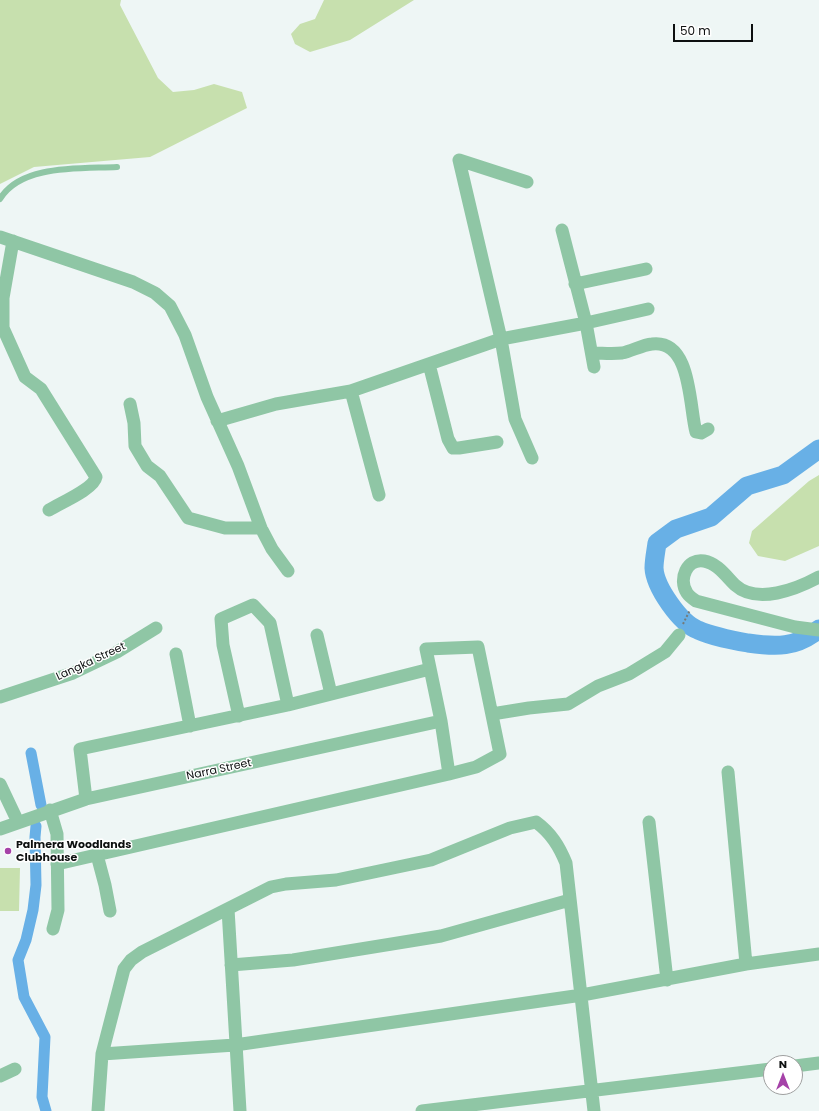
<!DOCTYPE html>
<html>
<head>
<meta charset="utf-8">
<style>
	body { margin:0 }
	#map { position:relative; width:819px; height:1111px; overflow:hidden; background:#eef6f5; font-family:Poppins,sans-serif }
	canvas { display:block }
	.north { position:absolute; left:763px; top:1055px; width:40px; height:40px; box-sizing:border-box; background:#fff; border:1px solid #9e9f9f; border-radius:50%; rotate:0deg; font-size:11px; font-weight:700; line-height:16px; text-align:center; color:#0d1010 }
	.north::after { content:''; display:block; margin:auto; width:14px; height:18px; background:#a542a8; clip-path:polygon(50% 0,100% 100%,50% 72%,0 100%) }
	.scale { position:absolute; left:673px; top:24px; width:80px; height:18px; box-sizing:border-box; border:2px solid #0d1010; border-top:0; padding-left:5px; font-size:12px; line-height:14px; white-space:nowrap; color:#0d1010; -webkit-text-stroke:3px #fff; paint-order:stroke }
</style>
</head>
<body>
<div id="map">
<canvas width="819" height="1111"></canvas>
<div class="north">N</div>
<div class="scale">50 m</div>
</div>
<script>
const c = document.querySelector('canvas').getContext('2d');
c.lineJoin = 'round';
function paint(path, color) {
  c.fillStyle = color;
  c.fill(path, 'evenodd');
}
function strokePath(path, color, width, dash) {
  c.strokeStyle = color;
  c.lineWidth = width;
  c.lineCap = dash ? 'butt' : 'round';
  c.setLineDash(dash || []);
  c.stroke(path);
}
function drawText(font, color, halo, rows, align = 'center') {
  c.font = font + ' Poppins,sans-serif';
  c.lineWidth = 3;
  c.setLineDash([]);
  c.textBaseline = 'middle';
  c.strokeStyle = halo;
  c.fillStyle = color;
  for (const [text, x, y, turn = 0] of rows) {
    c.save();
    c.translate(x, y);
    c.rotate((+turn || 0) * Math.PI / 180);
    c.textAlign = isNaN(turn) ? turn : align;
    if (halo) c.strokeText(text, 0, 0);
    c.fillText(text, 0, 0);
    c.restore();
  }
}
paint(new Path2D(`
	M0,0H121L120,5L158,78L173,92L194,90L214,84L242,92L247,108L150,157L34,167L0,184Z
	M324,0H414L350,40L310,52L295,44L291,34L300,24L315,19Z
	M819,475V546L785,561L758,556L749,543L752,531L809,481Z
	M0,868H20L19,911H0Z`), '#c7e0ae');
strokePath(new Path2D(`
	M31,753L41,805
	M36,826L35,837L36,885L33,910L26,940L18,960L24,997L45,1037L42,1097L46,1111`), '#68b0e6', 11);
strokePath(new Path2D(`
	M819,449L783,475L747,486L711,517L676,529L657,543C656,551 654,560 654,568C655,587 680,623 698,630C714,637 731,640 748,643C776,647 796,648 819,629`), '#68b0e6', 19);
strokePath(new Path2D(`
	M683,624L690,610`), '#747a79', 2, [2, 2]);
strokePath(new Path2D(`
	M0,199C21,164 81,169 117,167`), '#8fc6a5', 6);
strokePath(new Path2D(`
	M527,182L459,160L501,339L515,419L532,458
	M0,237L133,282L155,293L170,306L185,335L207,397L238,466L261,528L272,549L288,571
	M13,241L3,298V328L25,377L41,389L96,477C94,489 60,503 49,510
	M575,284L646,269
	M592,353C602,353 612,354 622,353C632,351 642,345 652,344C692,339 689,407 696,432L701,433L708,429
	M429,364L448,439L453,448H459L497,442
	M594,367L586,323L648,309
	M351,391L379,495
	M130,404L134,423L135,446L147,466L160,476L188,518L225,528H261
	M217,421L276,404L351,391L501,339L586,323L562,230
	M819,577C797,589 757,605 735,585C726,576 717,563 704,561C687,558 678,579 687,593C689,596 693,599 696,601L795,627L819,630
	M317,635L331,694
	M176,654L190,726
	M0,697L73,673L117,652L156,628
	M492,714L529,708L568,704L598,686L629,674L665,652L679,635
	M239,716L223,645L221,619L253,605L270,623L288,705
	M728,772L746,964
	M0,784L18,822
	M86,799L80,749L288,705L430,669
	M50,810L57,834L58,910L53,929
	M649,822L667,980
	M0,829L86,799L441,721
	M97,855L105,885L110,911
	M57,864L449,774L476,767L500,754L478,647L426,649L441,721L449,774
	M228,909L240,1111
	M231,965L293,960L441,936L570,900
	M102,1054L235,1045L582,995L746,964L819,954
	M795,1066L819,1063
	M0,1076L15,1069
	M98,1111L102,1054L124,969L131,960L142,952L271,887L286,884L336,880L431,860L510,828L536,822C551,833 559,846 566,863L594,1111
	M422,1111L771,1069`), '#8fc6a5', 13);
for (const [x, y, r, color] of [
	[8,851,4,"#a542a8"]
]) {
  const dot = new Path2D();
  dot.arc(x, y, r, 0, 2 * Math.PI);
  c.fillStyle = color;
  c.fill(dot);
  strokePath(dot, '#fff', 1.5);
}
drawText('11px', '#0d1010', '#fff', [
	["Langka Street",91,662,-25],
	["Narra Street",219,770,-12]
]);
drawText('bold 11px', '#0d1010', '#fff', [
	["Palmera Woodlands",16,845],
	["Clubhouse",16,858]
], 'left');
</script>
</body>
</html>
